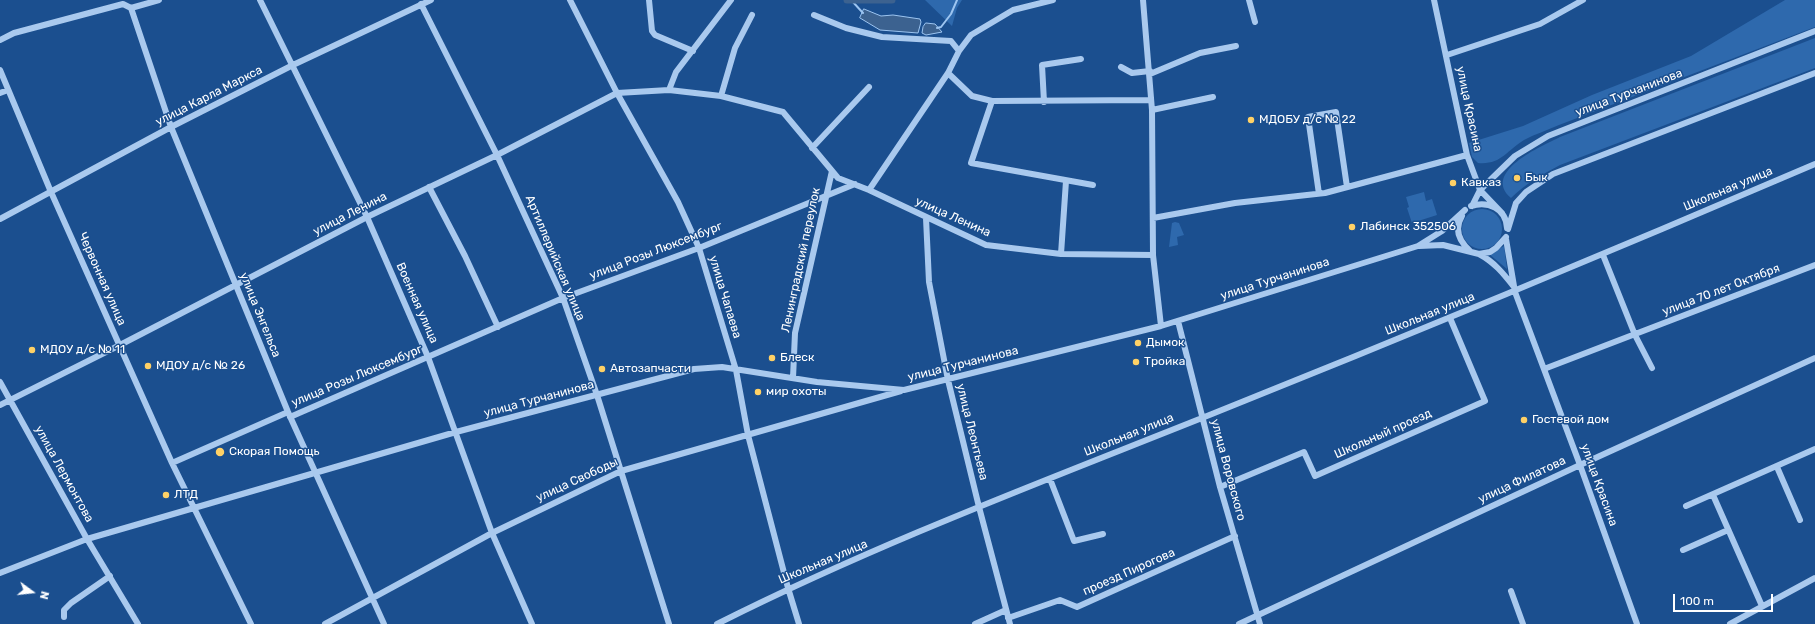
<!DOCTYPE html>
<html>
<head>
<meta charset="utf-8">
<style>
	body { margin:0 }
	#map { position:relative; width:1815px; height:624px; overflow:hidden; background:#1b4f8f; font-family:Rubik,sans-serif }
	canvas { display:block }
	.north { position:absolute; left:12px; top:572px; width:40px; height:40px; -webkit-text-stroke:3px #1b4f8f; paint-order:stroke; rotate:105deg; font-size:11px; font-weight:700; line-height:16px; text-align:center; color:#fff }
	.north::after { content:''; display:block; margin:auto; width:14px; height:18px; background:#fff; clip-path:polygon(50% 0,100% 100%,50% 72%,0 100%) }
	.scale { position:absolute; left:1673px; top:594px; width:100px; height:18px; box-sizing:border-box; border:2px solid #fff; border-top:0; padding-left:5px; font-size:12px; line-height:14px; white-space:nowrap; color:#fff; -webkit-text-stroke:3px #1b4f8f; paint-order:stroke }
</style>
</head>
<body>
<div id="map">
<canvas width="1815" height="624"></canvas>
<div class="north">N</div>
<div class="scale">100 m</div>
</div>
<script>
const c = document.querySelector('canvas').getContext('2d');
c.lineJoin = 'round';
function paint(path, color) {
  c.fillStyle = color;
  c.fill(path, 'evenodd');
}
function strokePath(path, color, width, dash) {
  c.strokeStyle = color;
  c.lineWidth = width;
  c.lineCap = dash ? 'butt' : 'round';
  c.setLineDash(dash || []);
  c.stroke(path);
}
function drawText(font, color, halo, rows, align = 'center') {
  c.font = font + ' Rubik,sans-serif';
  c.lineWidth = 3;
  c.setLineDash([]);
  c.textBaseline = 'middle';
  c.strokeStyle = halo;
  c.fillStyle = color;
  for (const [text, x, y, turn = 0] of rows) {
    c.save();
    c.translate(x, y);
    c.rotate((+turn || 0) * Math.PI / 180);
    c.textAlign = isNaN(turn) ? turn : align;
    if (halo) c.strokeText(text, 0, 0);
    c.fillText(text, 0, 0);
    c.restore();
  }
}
paint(new Path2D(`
	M925,0H962L957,8L952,26Z
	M1785,0H1815V27L1559,125C1548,130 1535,134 1524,140C1506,151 1501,165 1478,163L1472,157L1469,143L1523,126L1592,95L1691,56Z
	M1815,38V68L1560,165C1543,174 1525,184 1511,198C1481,172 1542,146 1560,137Z
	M1424,192L1426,201L1432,199L1437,215L1412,223L1407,208L1409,207L1406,197Z
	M1462 229a20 20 0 1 1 40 0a20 20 0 1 1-40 0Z
	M1175,222L1179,223L1184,235L1177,237L1178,245L1169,247L1172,223Z
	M1504,246L1507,269L1489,254Z`), '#2e69ad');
const water = new Path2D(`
	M864,9L881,16L893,15L920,19L921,22L918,33L880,30L860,18Z
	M926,23L935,24L942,32L926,35L922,33L923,27Z`);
paint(water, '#3c6290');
strokePath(water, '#9cc4f0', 1);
strokePath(new Path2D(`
	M852,1L863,13
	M937,28L941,27L951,14L957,0`), '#9cc4f0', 2);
strokePath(new Path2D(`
	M847,0H892`), '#3c6290', 7);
strokePath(new Path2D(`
	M260,0L367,217L428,357L492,533L532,624
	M570,0L617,93L678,202L699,248L736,370L748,435L788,588L799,624
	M649,0L652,31L655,35L693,51
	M1143,0L1152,110L1153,255L1161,326
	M1249,0L1255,22
	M1434,0L1467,155L1480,190L1502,213
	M421,4L497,155L563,298L597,395L669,624
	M131,8L171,127L288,412L384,624
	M814,15L846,28L882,37L951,41L959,51L971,35L1013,10L1053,0
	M0,40L14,33L123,4L131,8L159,0
	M1447,55L1540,24L1583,0
	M1121,67L1132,73L1150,71
	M0,70L51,192L172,463L251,624
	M948,73L972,96L992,101L1151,100
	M1150,74L1200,53L1236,46
	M669,90L676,72L731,0
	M0,93L8,90
	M721,96L735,48L752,15
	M992,101L971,163L1093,185
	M1044,102L1042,65L1081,59
	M1152,110L1213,97
	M812,148L869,87
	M429,187L465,256L498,327
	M869,190L948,73L959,51
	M1319,194L1308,117L1336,112L1347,187
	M1471,206C1488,201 1506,208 1507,228
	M1472,206L1480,190L1515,156L1548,136L1815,31
	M1462,216C1454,229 1459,241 1470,251
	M926,218L929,282L948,380L979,507L1010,624
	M1153,218L1235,203L1325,193L1467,155
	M0,219L171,127L293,65L431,0
	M1508,229L1516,203L1526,192L1553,174L1815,73
	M1506,239L1515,292L1580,465L1637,624
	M1419,246L1443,245L1479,254L1490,252L1496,248L1506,237
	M1061,254L1066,181
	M1479,254C1494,262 1503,273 1514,287
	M1603,255L1635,335L1652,368
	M1178,321L1220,487L1260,624
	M1544,369L1815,265
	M793,378L795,333L832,171
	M0,382L87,539L138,624
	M0,405L120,345L367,217L497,155L617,93L669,90L721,96L783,112L838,178L869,190L986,245L1061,254L1153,255
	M290,417L563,298L699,248L855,184
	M172,463L288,412
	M1777,467L1800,520
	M1050,479L1074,541L1103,534
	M1220,487L1304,452L1315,476L1485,401L1450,318
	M1713,495L1762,606
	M1686,506L1815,449
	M1683,550L1728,530
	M0,573L87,539L456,432L694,369L722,367L817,382L904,390L1161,326L1418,246L1442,231L1465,210
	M1511,591L1523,624
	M64,617V610L71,603L110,576
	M1008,618L1060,600L1077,607L1235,536
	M325,624L492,533L621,471L901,391
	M717,624C874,545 1039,483 1202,418C1407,336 1612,251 1815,164
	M975,624L1006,610
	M1239,624L1580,465L1815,358
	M1730,624L1815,578`), '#a9c9ee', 6);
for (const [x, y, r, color] of [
	[1251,120,4,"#ffd166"],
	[1517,178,4,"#ffd166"],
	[1453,183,4,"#ffd166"],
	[1352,227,4,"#ffd166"],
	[1138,343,4,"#ffd166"],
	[32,350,4,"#ffd166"],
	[772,358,4,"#ffd166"],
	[1136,362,4,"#ffd166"],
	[148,366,4,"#ffd166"],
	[602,369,4,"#ffd166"],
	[758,392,4,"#ffd166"],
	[1524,420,4,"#ffd166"],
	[220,452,5,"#ffd166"],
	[166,495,4,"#ffd166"]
]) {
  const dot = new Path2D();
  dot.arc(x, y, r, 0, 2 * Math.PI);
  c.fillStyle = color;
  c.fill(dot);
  strokePath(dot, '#1b4f8f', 1.5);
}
drawText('12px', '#fff', '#1b4f8f', [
	["улица Турчанинова",1629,93,-21],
	["улица Карла Маркса",209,96,-27],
	["улица Красина",1469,109,78],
	["Школьная улица",1728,189,-23],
	["улица Ленина",350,214,-27],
	["улица Ленина",953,217,24],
	["улица Розы Люксембург",656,251,-21],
	["Артиллерийская улица",555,258,67],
	["Ленинградский переулок",801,260,-78],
	["Червонная улица",102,279,66],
	["улица Турчанинова",1275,279,-18],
	["улица 70 лет Октября",1721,290,-21],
	["улица Чапаева",725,297,73],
	["Военная улица",417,303,66],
	["Школьная улица",1430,314,-22],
	["улица Энгельса",260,315,68],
	["улица Турчанинова",963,364,-14],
	["улица Розы Люксембург",357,376,-23],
	["улица Турчанинова",539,399,-15],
	["улица Леонтьева",972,432,76],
	["Школьный проезд",1383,434,-24],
	["Школьная улица",1129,435,-22],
	["улица Воровского",1228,470,75],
	["улица Лермонтова",64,474,61],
	["улица Свободы",577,480,-25],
	["улица Филатова",1522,480,-25],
	["улица Красина",1599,485,70],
	["Школьная улица",823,562,-23],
	["проезд Пирогова",1129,572,-24]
]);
drawText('12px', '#fff', '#1b4f8f', [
	["МДОБУ д/с № 22",1259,120],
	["Бык",1525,178],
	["Кавказ",1461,183],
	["Лабинск 352506",1360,227],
	["Дымок",1146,343],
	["МДОУ д/с № 11",40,350],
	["Блеск",780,358],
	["Тройка",1144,362],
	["МДОУ д/с № 26",156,366],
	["Автозапчасти",610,369],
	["мир охоты",766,392],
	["Гостевой дом",1532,420],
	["Скорая Помощь",229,452],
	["ЛТД",174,495]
], 'left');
</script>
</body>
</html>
